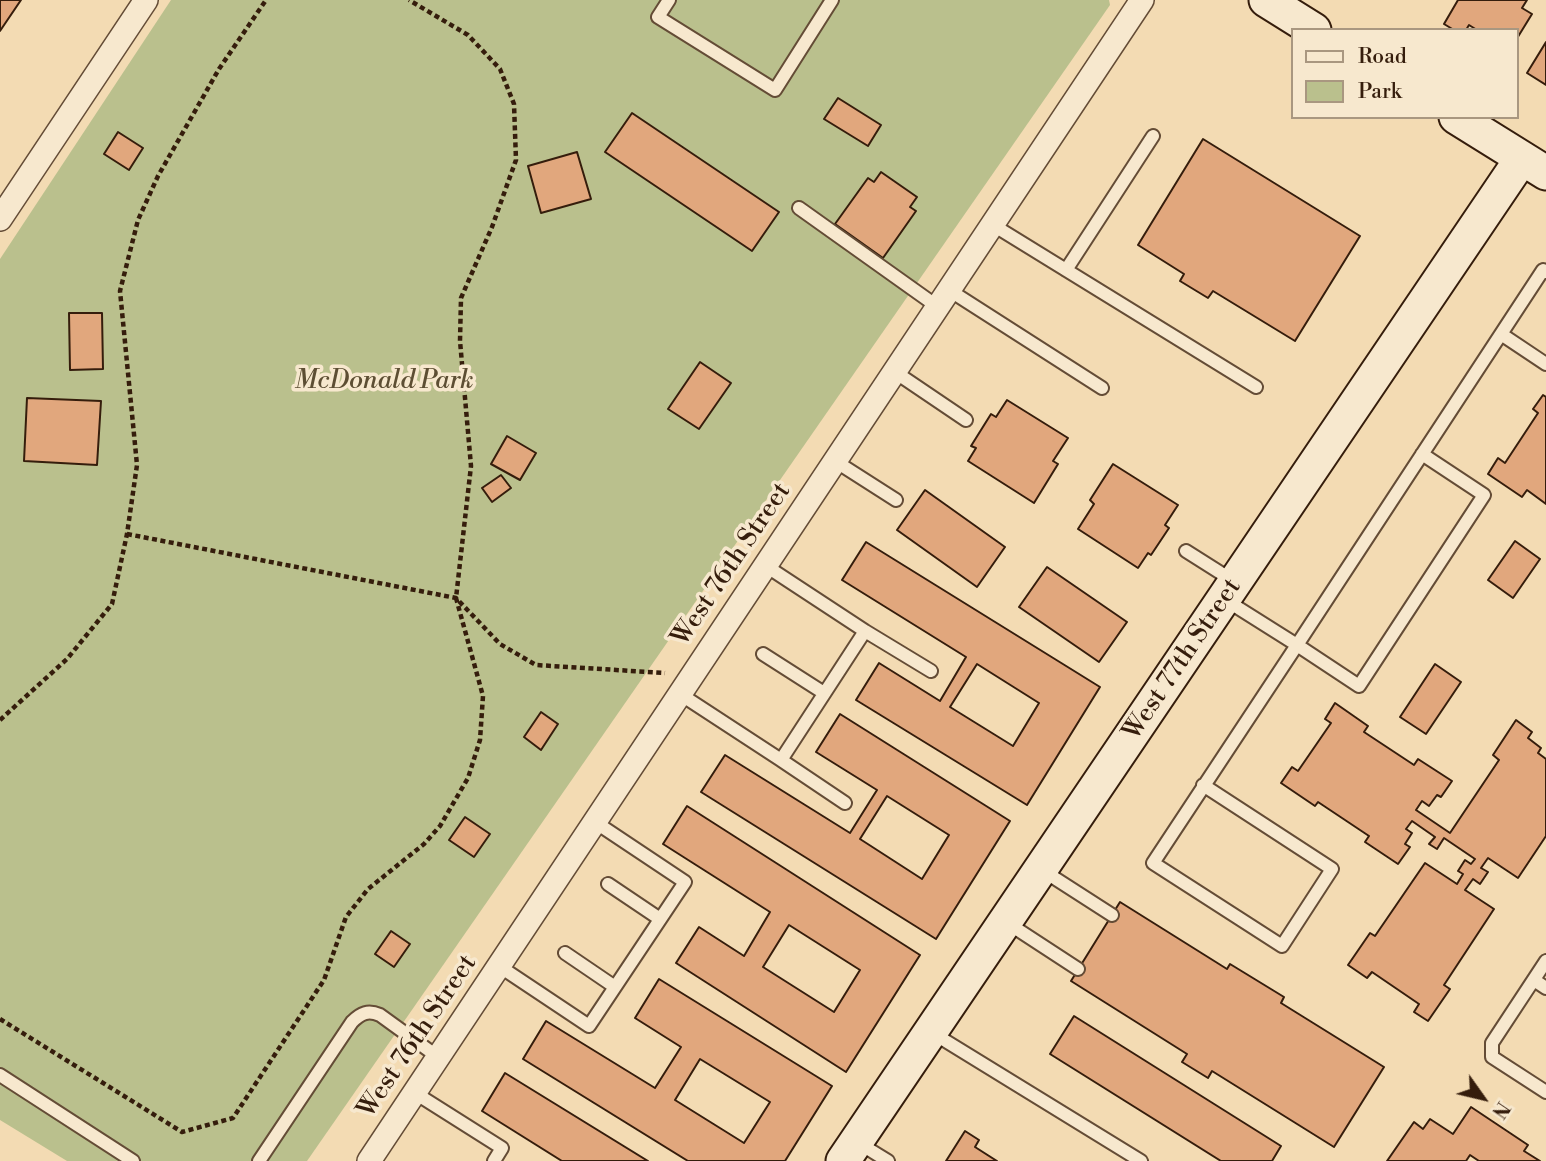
<!DOCTYPE html>
<html>
<head>
<meta charset="utf-8">
<style>
	body { margin:0 }
	#map { position:relative; width:1546px; height:1161px; overflow:hidden; background:#f3dbb3; font-family:"Libre Bodoni",serif }
	canvas { display:block }
	.legend { position:absolute; left:1291px; top:28px; width:228px; height:91px; box-sizing:border-box; background:#f7e8ce; border:2px solid #a99780; margin:0; padding:9px 12px; list-style:none; font-size:21px; color:#351d0c }
	.legend li { display:flex; align-items:center; gap:14px; height:35px }
	.legend b { width:35px; border:2px solid #a99780 }
	.north { position:absolute; left:1448px; top:1063px; width:70px; height:70px; -webkit-text-stroke:5px #f7e8ce; paint-order:stroke; rotate:124deg; font-size:19px; font-weight:700; line-height:28px; text-align:center; color:#351d0c }
	.north::after { content:''; display:block; margin:auto; width:24px; height:32px; background:#351d0c; clip-path:polygon(50% 0,100% 100%,50% 72%,0 100%) }
</style>
</head>
<body>
<div id="map">
<canvas width="1546" height="1161"></canvas>
<ul class="legend">
<li><b style="height:9px;background:#f7e8ce"></b>Road</li>
<li><b style="height:19px;background:#bac08d"></b>Park</li>
</ul>
<div class="north">N</div>
</div>
<script>
const c = document.querySelector('canvas').getContext('2d');
c.lineJoin = 'round';
function paint(path, color) {
  c.fillStyle = color;
  c.fill(path, 'evenodd');
}
function strokePath(path, color, width, dash) {
  c.strokeStyle = color;
  c.lineWidth = width;
  c.lineCap = dash ? 'butt' : 'round';
  c.setLineDash(dash || []);
  c.stroke(path);
}
function drawText(font, color, halo, rows, align = 'center') {
  c.font = font + ' "Libre Bodoni",serif';
  c.lineWidth = 7;
  c.setLineDash([]);
  c.textBaseline = 'middle';
  c.strokeStyle = halo;
  c.fillStyle = color;
  for (const [text, x, y, turn = 0] of rows) {
    c.save();
    c.translate(x, y);
    c.rotate((+turn || 0) * Math.PI / 180);
    c.textAlign = isNaN(turn) ? turn : align;
    if (halo) c.strokeText(text, 0, 0);
    c.fillText(text, 0, 0);
    c.restore();
  }
}
paint(new Path2D(`
	M171,0H1109L1110,5L307,1161H67L0,1120V259Z`), '#bac08d');
const building = new Path2D(`
	M0,0H21L0,31Z
	M1458,0H1527L1522,8L1532,14L1516,40V30H1477L1469,25L1466,30H1454L1444,24Z
	M1546,42V85L1527,73Z
	M838,98L881,125L868,146L824,119Z
	M632,113L779,212L752,251L605,152Z
	M118,132L143,148L129,170L104,154Z
	M1203,139L1360,236L1295,341L1213,291L1208,298L1180,281L1184,274L1138,245Z
	M577,152L591,199L541,213L528,166Z
	M881,172L917,197L910,207L916,211L883,258L835,224L868,178L874,182Z
	M69,313H102L103,369L70,370Z
	M700,362L731,383L699,429L668,409Z
	M1543,395L1546,397V504L1527,490L1522,497L1488,474L1498,458L1505,463L1538,413L1533,409Z
	M27,398L101,401L97,465L24,461Z
	M1007,400L1068,438L1053,461L1058,464L1034,503L968,461L976,448L971,446L991,414L996,417Z
	M507,436L536,453L520,480L491,464Z
	M1113,464L1178,505L1165,525L1169,528L1151,555L1148,553L1138,568L1078,529L1094,504L1090,500Z
	M501,475L511,488L492,502L482,488Z
	M925,490L1005,547L977,587L897,530Z
	M1515,541L1540,559L1513,598L1488,580Z
	M866,542L1100,687L1027,805L856,700L879,663L940,701L966,657L842,580ZM977,664L1039,703L1013,746L950,707Z
	M1047,567L1127,622L1099,662L1019,607Z
	M1435,664L1461,682L1426,734L1400,717Z
	M1335,703L1368,726L1364,732L1414,765L1418,759L1452,781L1441,797L1437,795L1429,806L1422,801L1416,810L1450,833L1499,760L1493,755L1516,720L1532,732L1528,738L1541,748L1538,753L1546,759V836L1518,878L1488,858L1481,868L1488,872L1480,884L1473,879L1465,890L1494,909L1444,985L1450,989L1428,1021L1414,1012L1419,1004L1372,972L1367,978L1348,965L1370,933L1375,936L1425,863L1457,884L1463,874L1458,871L1465,860L1471,864L1475,859L1444,838L1437,849L1429,844L1435,837L1412,821L1406,829L1412,833L1405,844L1410,847L1398,864L1365,842L1369,836L1318,802L1315,806L1281,783L1292,767L1298,771L1331,723L1325,719Z
	M541,712L558,724L541,750L524,737Z
	M840,714L1010,821L936,939L701,792L725,755L850,833L877,790L816,752ZM887,796L949,835L922,879L860,839Z
	M687,806L920,955L846,1072L676,963L699,927L744,956L770,912L663,844ZM789,925L860,970L834,1012L763,967Z
	M465,817L490,834L474,857L449,840Z
	M1120,902L1227,969L1230,964L1284,997L1281,1003L1384,1067L1334,1147L1212,1071L1208,1078L1182,1062L1187,1054L1071,981Z
	M391,931L410,944L394,967L375,954Z
	M659,979L832,1086L785,1161H688L523,1059L546,1021L655,1088L681,1047L635,1018ZM700,1059L770,1102L744,1143L675,1100Z
	M1074,1016L1281,1146L1272,1161H1221L1050,1054Z
	M505,1073L648,1161H562L482,1111Z
	M1471,1107L1528,1145L1524,1151L1540,1161H1479L1470,1155L1466,1161H1387L1414,1122L1423,1129L1430,1119L1453,1134Z
	M965,1131L979,1140L975,1147L997,1161H946Z`);
paint(building, '#e1a77d');
strokePath(building, '#351d0c', 2);
const lane = new Path2D(`
	M669,0L658,17L775,90L832,0
	M799,208L938,307
	M993,225L1256,387
	M1066,270L1153,136
	M949,290L1102,388
	M1501,334L1546,364
	M895,372L966,420
	M1422,454L1484,495L1359,686L1297,645L1543,270L1546,272
	M835,461L896,500
	M1186,551L1235,582
	M865,631L931,671
	M763,654L824,693
	M680,694L781,760L865,631L766,566
	M781,760L845,803
	M1203,785L1332,869L1282,946L1153,863L1297,645L1224,599
	M1042,870L1112,915
	M608,884L660,919
	M1006,922L1078,969
	M565,953L615,987
	M1546,961L1492,1043V1057L1546,1092
	M499,966L589,1026L685,882L595,822
	M1534,980L1546,988
	M931,1032L1141,1161
	M0,1075L133,1161
	M415,1093L502,1148L494,1161
	M857,1142L888,1161
	M259,1161L352,1022C361,1013 368,1010 380,1015L438,1057`);
const street = new Path2D(`
	M0,219L146,0
	M369,1161L1142,0`);
const secondary = new Path2D(`
	M1266,0L1314,30
	M1456,117L1546,173
	M843,1161L1522,158`);
strokePath(lane, '#644c36', 16);
strokePath(street, '#644c36', 26);
strokePath(secondary, '#351d0c', 37);
strokePath(new Path2D(`
	M127,534L456,598L500,644L536,665L665,673
	M0,720L67,659L112,604L127,534L137,465L120,291L138,220L158,176L219,69L266,0
	M0,1019L182,1132L233,1118L324,980L346,917L368,889L424,844L440,826L468,778L480,740L483,696L456,598L471,466L460,341L461,298L492,227L516,160L514,104L500,69L468,35L409,0`), '#351d0c', 4.5, [5, 3.5]);
strokePath(lane, '#f7e8ce', 12);
strokePath(street, '#f7e8ce', 23);
strokePath(secondary, '#f7e8ce', 33);
drawText('italic 26px', '#5d4e33', '#f7e8ce', [
	["McDonald Park",384,382]
]);
drawText('26px', '#351d0c', '#f7e8ce', [
	["West 76th Street",732,565,-56],
	["West 77th Street",1183,660,-56],
	["West 76th Street",418,1037,-56]
]);
</script>
</body>
</html>
